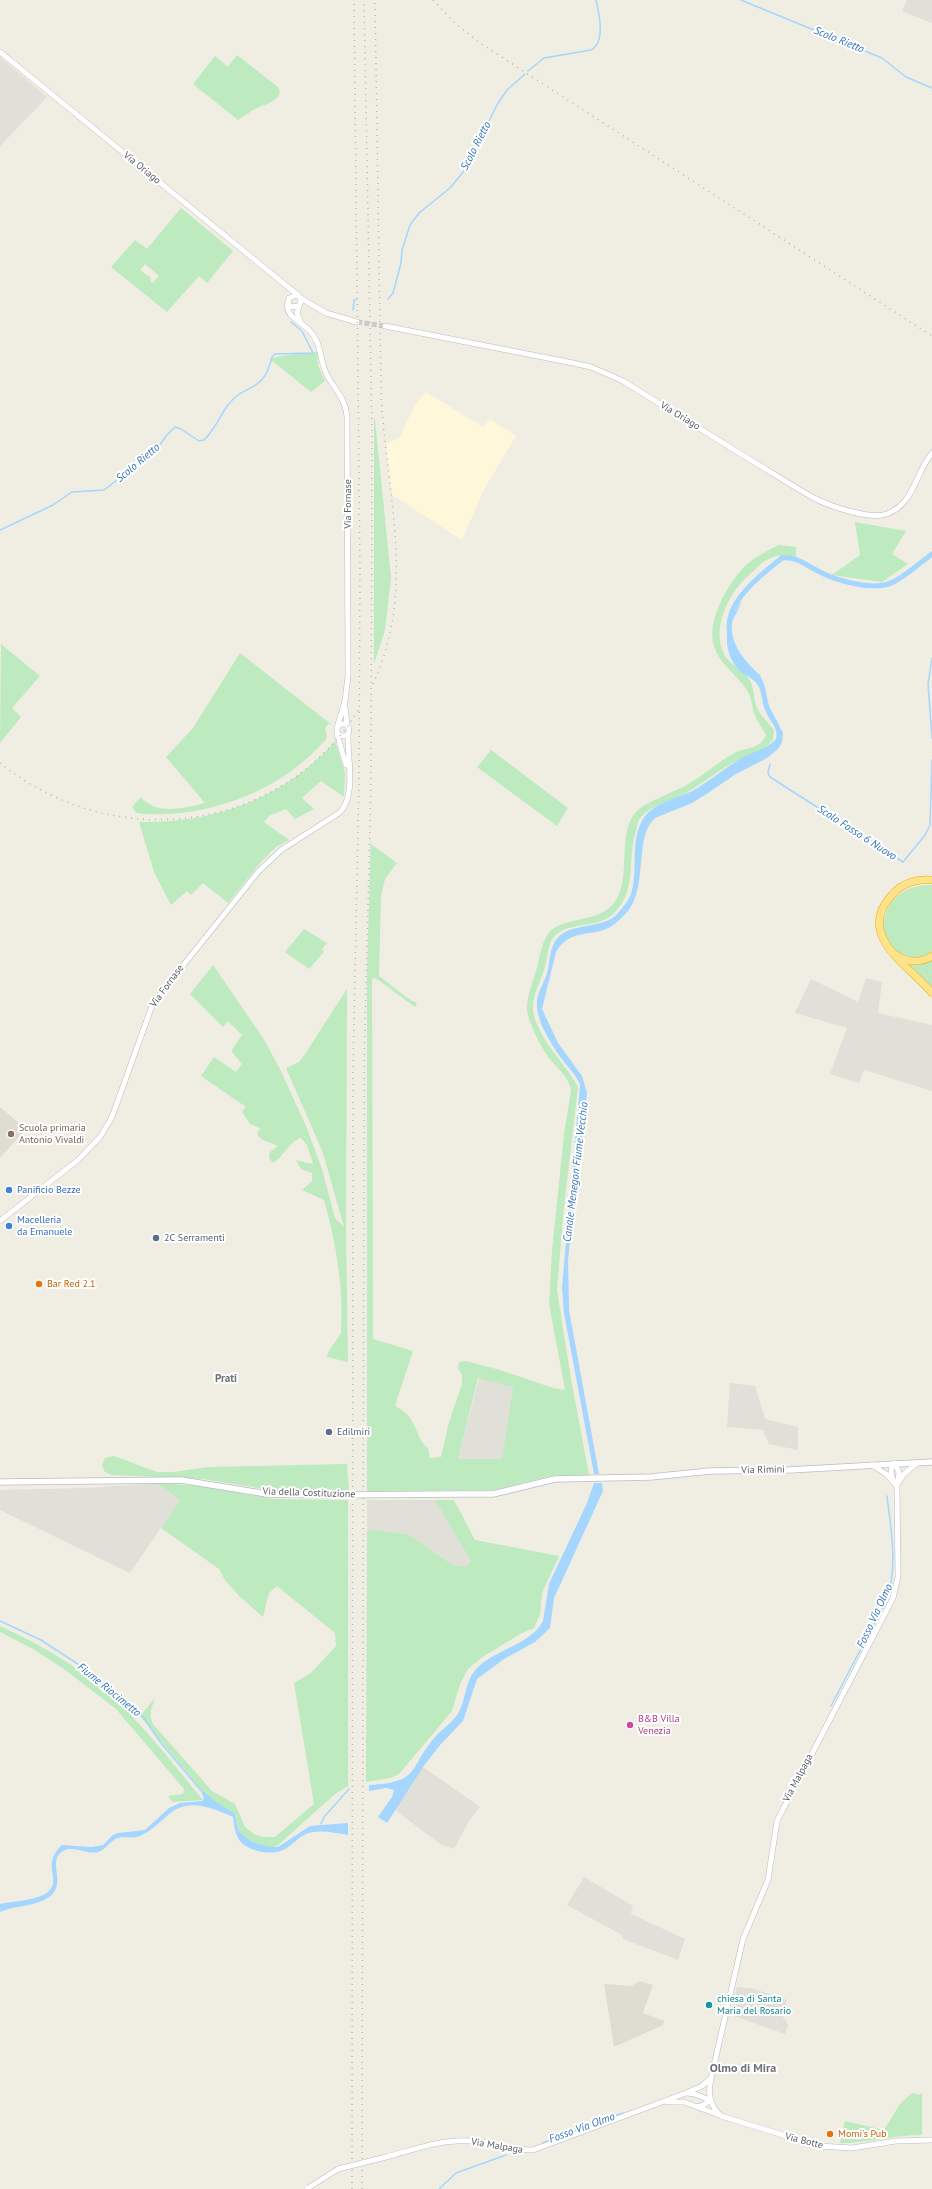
<!DOCTYPE html>
<html>
<head>
<meta charset="utf-8">
<style>
	body { margin:0 }
	canvas { display:block; background:#f0ede3 }
</style>
</head>
<body>
<canvas width="932" height="2189"></canvas>
<script>
const c = document.querySelector('canvas').getContext('2d');
c.lineJoin = 'round';
function paint(path, color) {
  c.fillStyle = color;
  c.fill(path, 'evenodd');
}
function strokePath(path, color, width, dash) {
  c.strokeStyle = color;
  c.lineWidth = width;
  c.lineCap = dash ? 'butt' : 'round';
  c.setLineDash(dash || []);
  c.stroke(path);
}
function drawText(font, color, halo, rows, align = 'center') {
  c.font = font + ' "PT Sans",sans-serif';
  c.lineWidth = 4;
  c.setLineDash([]);
  c.textBaseline = 'middle';
  c.strokeStyle = halo;
  c.fillStyle = color;
  for (const [text, x, y, turn = 0] of rows) {
    c.save();
    c.translate(x, y);
    c.rotate((+turn || 0) * Math.PI / 180);
    c.textAlign = isNaN(turn) ? turn : align;
    if (halo) c.strokeText(text, 0, 0);
    c.fillText(text, 0, 0);
    c.restore();
  }
}
paint(new Path2D(`
	M426,392L483,427L490,419L516,436L483,491L462,540L392,495L386,444L399,438L415,405Z`), '#fff7d9');
paint(new Path2D(`
	M907,0H932V23L902,11Z
	M0,57L47,97L0,146Z
	M866,978L882,982L878,1013L932,1025V1091L864,1070L859,1083L830,1074L847,1028L795,1013L811,979L858,1002Z
	M479,1378L513,1387L502,1459H458Z
	M730,1383L755,1386L765,1419L798,1427V1450L769,1444L763,1430L727,1427Z
	M157,1483L180,1500L130,1573L0,1510V1490L88,1488Z
	M367,1500H435L471,1561L466,1566H454L408,1534L371,1530L367,1532Z
	M423,1767L480,1807L469,1821L454,1849L440,1844L394,1809Z
	M584,1877L633,1906L631,1914L685,1939L678,1960L623,1939L622,1935L567,1905Z
	M737,1987L751,1988L787,2000L782,2015L788,2025L785,2034L731,2015Z`), '#e0dfd8');
paint(new Path2D(`
	M0,1107L26,1129L0,1158Z
	M639,1981L653,1985L643,2013L664,2021L663,2025L614,2047L604,1984L632,1986Z`), '#dfdcd2');
paint(new Path2D(`
	M237,55L278,87L280,92C276,103 267,103 257,108C251,111 244,116 238,120L193,84L215,56L228,67Z
	M181,208L233,251L207,283L199,276L167,312L111,267L135,240L147,249ZM145,264L159,276L152,283L150,280L151,278L140,270Z
	M317,352L318,365L325,381L311,392L270,359L281,356Z
	M374,419H375L391,578L385,630L374,664Z
	M855,522L906,531L892,554L908,564L882,582L832,575L860,555Z
	M779,545L796,547V557C772,552 766,559 749,575C729,592 711,628 724,654C729,665 743,669 749,679C755,688 753,699 757,708C761,716 769,723 774,730L773,740C760,755 743,757 727,766C711,776 697,787 681,796C668,802 647,807 639,820C637,823 637,828 636,831C627,859 637,889 616,911C601,929 576,921 558,933C547,940 549,955 545,966C542,979 532,995 533,1009C535,1036 566,1064 578,1087L563,1216L557,1290L570,1373L589,1475L550,1476L494,1490L367,1491V974L371,832V844L397,863L385,879L381,896L379,976L409,999L417,1003L415,1007L377,979L372,978L373,1339L413,1351L395,1406C419,1417 415,1440 428,1448L430,1458L441,1457L449,1422L462,1384V1375L458,1368L459,1362L466,1361L500,1370L553,1388L565,1390L549,1304L552,1251L564,1134L571,1090C569,1077 557,1068 549,1058C542,1049 527,1020 527,1009C527,995 532,984 536,971C541,955 541,932 560,925C580,917 603,920 616,900C633,874 613,822 645,805C657,798 671,793 683,787C701,778 716,763 734,753C741,749 752,749 759,744C763,741 764,739 766,735C762,727 757,721 754,713C752,706 751,696 747,690C736,674 720,665 714,646C706,621 729,581 747,564C757,556 768,550 779,545ZM478,1378L513,1387L502,1459H458Z
	M1,644L40,676L12,708L21,717L0,743Z
	M240,653L332,725L328,724L325,728L327,738C288,784 229,810 169,814C158,814 147,815 136,813L132,807L141,797C157,816 184,808 205,803L166,757L193,728Z
	M335,741L345,773L344,797L321,781L302,798L314,809L295,819L286,809L269,816L264,822L289,840L276,847L261,862L228,903L203,883L191,895L187,891L171,905L154,872L139,822C213,824 286,798 335,741Z
	M491,750L568,808L557,826L477,767Z
	M932,885V951C926,957 920,959 913,958C868,954 875,883 932,885Z
	M304,929L327,943L322,949L324,952L309,969L285,952Z
	M932,957V987L903,962Z
	M213,965L263,1038L281,1071L306,1126L322,1169L335,1218L344,1227L323,1153L286,1068L299,1062L305,1054L347,989L346,1233L348,1362L327,1357C328,1348 338,1341 341,1332C344,1288 336,1243 324,1200L302,1190L312,1181V1173L301,1169L296,1160L307,1163H313L307,1145L301,1138C288,1142 284,1157 273,1163L269,1158L270,1152L278,1146L261,1139L257,1134L260,1128L250,1124L242,1112L246,1107L201,1076L214,1057L236,1072L242,1064L232,1052L233,1048L242,1035L228,1021L223,1027L190,994Z
	M114,1456L157,1472H173L209,1467L347,1464L349,1491L270,1490L203,1479L112,1475L105,1472L102,1466L105,1458Z
	M157,1483L199,1486L274,1499L348,1500V1786L335,1794L277,1846L269,1848L242,1837L233,1813L211,1801L140,1716L155,1698C152,1707 148,1714 153,1724L212,1791L235,1804L245,1827L254,1834L263,1837H275L314,1804L294,1683L311,1673L336,1646L335,1633L277,1586L269,1593L263,1617L239,1596L225,1580L219,1569L161,1528L180,1500Z
	M435,1500H454L475,1540L559,1556L542,1593L540,1615L534,1628L520,1634L481,1658L468,1669L460,1684L452,1711L399,1774L390,1778L366,1782L367,1532L371,1530L408,1534L454,1566H466L471,1561Z
	M0,1626C43,1646 85,1670 120,1704C150,1733 176,1768 203,1800L173,1802L168,1796L183,1794L184,1789L116,1709L64,1669L33,1649L0,1632Z
	M922,2092V2135C894,2135 868,2143 840,2143L845,2121L884,2130L900,2104L912,2093L919,2095Z`), '#bdeabe');
paint(new Path2D(`
	M742,601L732,622L730,640L739,659L760,675L764,684L769,706L783,733L782,742L778,749L767,758L736,774L708,793L692,803L655,818C634,836 648,886 628,911C621,919 612,928 601,931C582,935 567,933 556,952L542,1009L558,1043L582,1076L587,1093L568,1260L569,1310L599,1474H594L564,1313L562,1287L580,1085C576,1073 566,1066 559,1055C550,1042 535,1018 537,1000C539,989 546,980 548,969C551,954 550,941 565,932C580,924 607,927 618,913C623,907 631,898 632,890C638,867 630,840 643,819C653,803 676,799 692,791C709,782 723,769 740,759C753,751 765,751 776,739C779,728 771,723 767,714C762,706 763,696 759,687C755,678 744,676 738,669C720,648 726,621 742,601Z
	M594,1483H602L603,1491L554,1598L550,1628L535,1642L504,1659L477,1679L463,1721L440,1745L423,1767L387,1823L378,1817L392,1797L394,1790L386,1788L369,1791V1785C421,1782 407,1770 435,1737C443,1728 455,1721 460,1710C467,1694 465,1679 479,1666C498,1649 531,1644 543,1621L549,1584L587,1503Z
	M204,1792L214,1801L234,1813C236,1818 237,1829 241,1833C249,1843 266,1847 278,1847L310,1826L348,1823V1835C334,1833 319,1829 306,1834C297,1838 291,1847 283,1850C271,1856 248,1851 240,1841C235,1835 234,1824 233,1817C212,1808 188,1797 168,1815C159,1823 152,1830 142,1835C133,1840 124,1835 115,1839C109,1843 105,1850 98,1852C87,1855 73,1845 63,1851C46,1861 68,1884 49,1897C35,1907 16,1905 0,1912V1904C13,1901 30,1901 43,1895C67,1883 38,1866 62,1845L91,1847L103,1845L113,1835L118,1833L145,1830L169,1808L180,1803L202,1801L204,1799L202,1793Z`), '#a4d6ff');
strokePath(new Path2D(`
	M741,0L882,58L906,77L932,88
	M528,71L544,58L591,50C606,42 599,13 596,0
	M388,299L393,293L401,263L402,250L410,225L419,213L450,188L465,170L498,103L507,90L525,74
	M353,310L354,300H356
	M0,530L53,505L72,492L104,490L108,487L156,450L167,435L175,427L181,429L199,441L204,440C214,431 220,416 228,405C244,383 264,394 272,357L275,354L313,353L302,331L291,322
	M932,658L928,684L932,738
	M770,764L768,773L770,777L903,862L925,835L930,825L932,760
	M0,1621L41,1640L87,1670L141,1714L161,1743L204,1794
	M831,1706L887,1599C898,1567 891,1529 887,1496
	M321,1824L324,1817L349,1789
	M542,2143L623,2113
	M439,2189L456,2173L506,2155`), '#a4d6ff', 1.5);
strokePath(new Path2D(`
	M753,672C703,624 740,591 782,558C794,556 805,564 816,570C834,580 875,593 895,581C908,574 920,563 932,554`), '#a4d6ff', 5);
strokePath(new Path2D(`
	M357,322L385,326`), '#cbcac4', 5, [5, 2.5]);
const tertiary = new Path2D(`
	M0,52L299,296L301,301L299,306L291,307L288,304L289,298L297,295
	M299,297L326,313L357,322
	M288,302C284,317 301,321 310,331C322,345 319,357 326,373C334,390 345,396 347,416L348,676L345,701L337,728
	M299,306L297,313L300,321
	M385,326L573,363L591,367L623,381C665,407 707,433 749,459C771,472 792,486 814,498C829,506 870,520 887,514C915,503 915,473 932,453
	M345,707L347,725
	M337 730a6 6 0 1 1 12 0a6 6 0 1 1-12 0Z
	M337,734L346,765
	M0,1221L78,1160L100,1137L112,1117L153,1003L258,872L281,850L339,813C357,797 347,757 348,734
	M893,1463L891,1472L893,1480
	M895,1463L899,1473L897,1486L898,1577L893,1598L777,1821L768,1880L743,1939L711,2078C708,2093 709,2105 721,2116L819,2146L852,2148L896,2141L932,2140
	M872,1465L886,1474L897,1486
	M899,1482L904,1474L917,1463
	M687,2093L694,2094L710,2100
	M667,2102H684L719,2115
	M697,2107L704,2105L710,2100
	M386,2157C413,2150 441,2139 470,2141C491,2142 511,2150 533,2150L686,2093L702,2086L710,2079`);
const secondary = new Path2D(`
	M0,1482L181,1480L267,1494L331,1495
	M459,1494H493L555,1479L651,1477L710,1471L789,1470L932,1462`);
const motorway = new Path2D(`
	M932,880C916,879 901,884 891,896C855,936 911,967 932,993
	M894,954C906,962 920,964 932,956`);
strokePath(tertiary, '#b8bcc1', 6);
strokePath(secondary, '#b9bdc3', 7);
strokePath(motorway, '#f3ab00', 8);
strokePath(tertiary, '#fff', 5);
strokePath(secondary, '#fff', 5.5);
strokePath(motorway, '#ffe38b', 7);
strokePath(new Path2D(`
	M433,0L456,24L480,43L932,336
	M373,684C418,586 385,492 381,390L375,0
	M0,763C113,854 281,835 360,708
	M352,2189L353,1069L359,780L360,568L354,0
	M362,2189L364,1068L371,780L372,432L364,0`), '#b5b6b7', 1.5, [1, 5]);
const tertiaryBridge = new Path2D(`
	M308,2188L338,2169L386,2157`);
const secondaryBridge = new Path2D(`
	M331,1495L459,1494`);
strokePath(tertiaryBridge, '#b8bcc1', 6, []);
strokePath(secondaryBridge, '#b9bdc3', 7, []);
strokePath(tertiaryBridge, '#fff', 5);
strokePath(secondaryBridge, '#fff', 5.5);
for (const [x, y, r, color] of [
	[11,1134,4,"#8d6e63"],
	[9,1190,4,"#3f7fe0"],
	[9,1226,4,"#3f7fe0"],
	[156,1238,4,"#5c6f8a"],
	[39,1284,4,"#e8710a"],
	[329,1432,4,"#5c6f8a"],
	[630,1725,4,"#d1479c"],
	[709,2005,4,"#0f9aa8"],
	[830,2134,4,"#e8710a"]
]) {
  const dot = new Path2D();
  dot.arc(x, y, r, 0, 2 * Math.PI);
  c.fillStyle = color;
  c.fill(dot);
  strokePath(dot, '#fff', 1.5);
}
drawText('10px', '#5b6066', '#fff', [
	["Via Oriago",142,168,39],
	["Via Oriago",680,416,31],
	["Via Fornase",348,504,-90],
	["Via Fornase",167,986,-54],
	["Via Rimini",763,1470,-1],
	["Via della Costituzione",309,1493,2],
	["Via Malpaga",798,1778,-62],
	["Via Botte",804,2141,14],
	["Via Malpaga",497,2146,9]
]);
drawText('10px', '#785e54', '#fff', [
	["Scuola primaria",19,1128],
	["Antonio Vivaldi",19,1140]
], 'left');
drawText('10px', '#366cbe', '#fff', [
	["Panificio Bezze",17,1190],
	["Macelleria",17,1220],
	["da Emanuele",17,1232]
], 'left');
drawText('10px', '#4e5e75', '#fff', [
	["2C Serramenti",164,1238],
	["Edilmiri",337,1432]
], 'left');
drawText('10px', '#c56008', '#fff', [
	["Bar Red 2.1",47,1284],
	["Momi's Pub",838,2134]
], 'left');
drawText('10px', '#b23c85', '#fff', [
	["B&B Villa",638,1719],
	["Venezia",638,1731]
], 'left');
drawText('10px', '#0d838f', '#fff', [
	["chiesa di Santa",717,1999],
	["Maria del Rosario",717,2011]
], 'left');
drawText('italic 11px', '#3575bd', '#fff', [
	["Scolo Rietto",839,40,22],
	["Scolo Rietto",476,146,-63],
	["Scolo Rietto",138,463,-40],
	["Scolo Fosso 6 Nuovo",857,833,33],
	["Canale Menegon Fiume Vecchio",576,1172,-83],
	["Fosso Via Olmo",875,1616,-65],
	["Fiume Riocimetto",109,1690,39],
	["Fosso Via Olmo",582,2128,-20]
]);
drawText('bold 11px', '#6c7278', '#fff', [
	["Prati",226,1379]
]);
drawText('bold 12px', '#6c7278', '#fff', [
	["Olmo di Mira",743,2069]
]);
</script>
</body>
</html>
